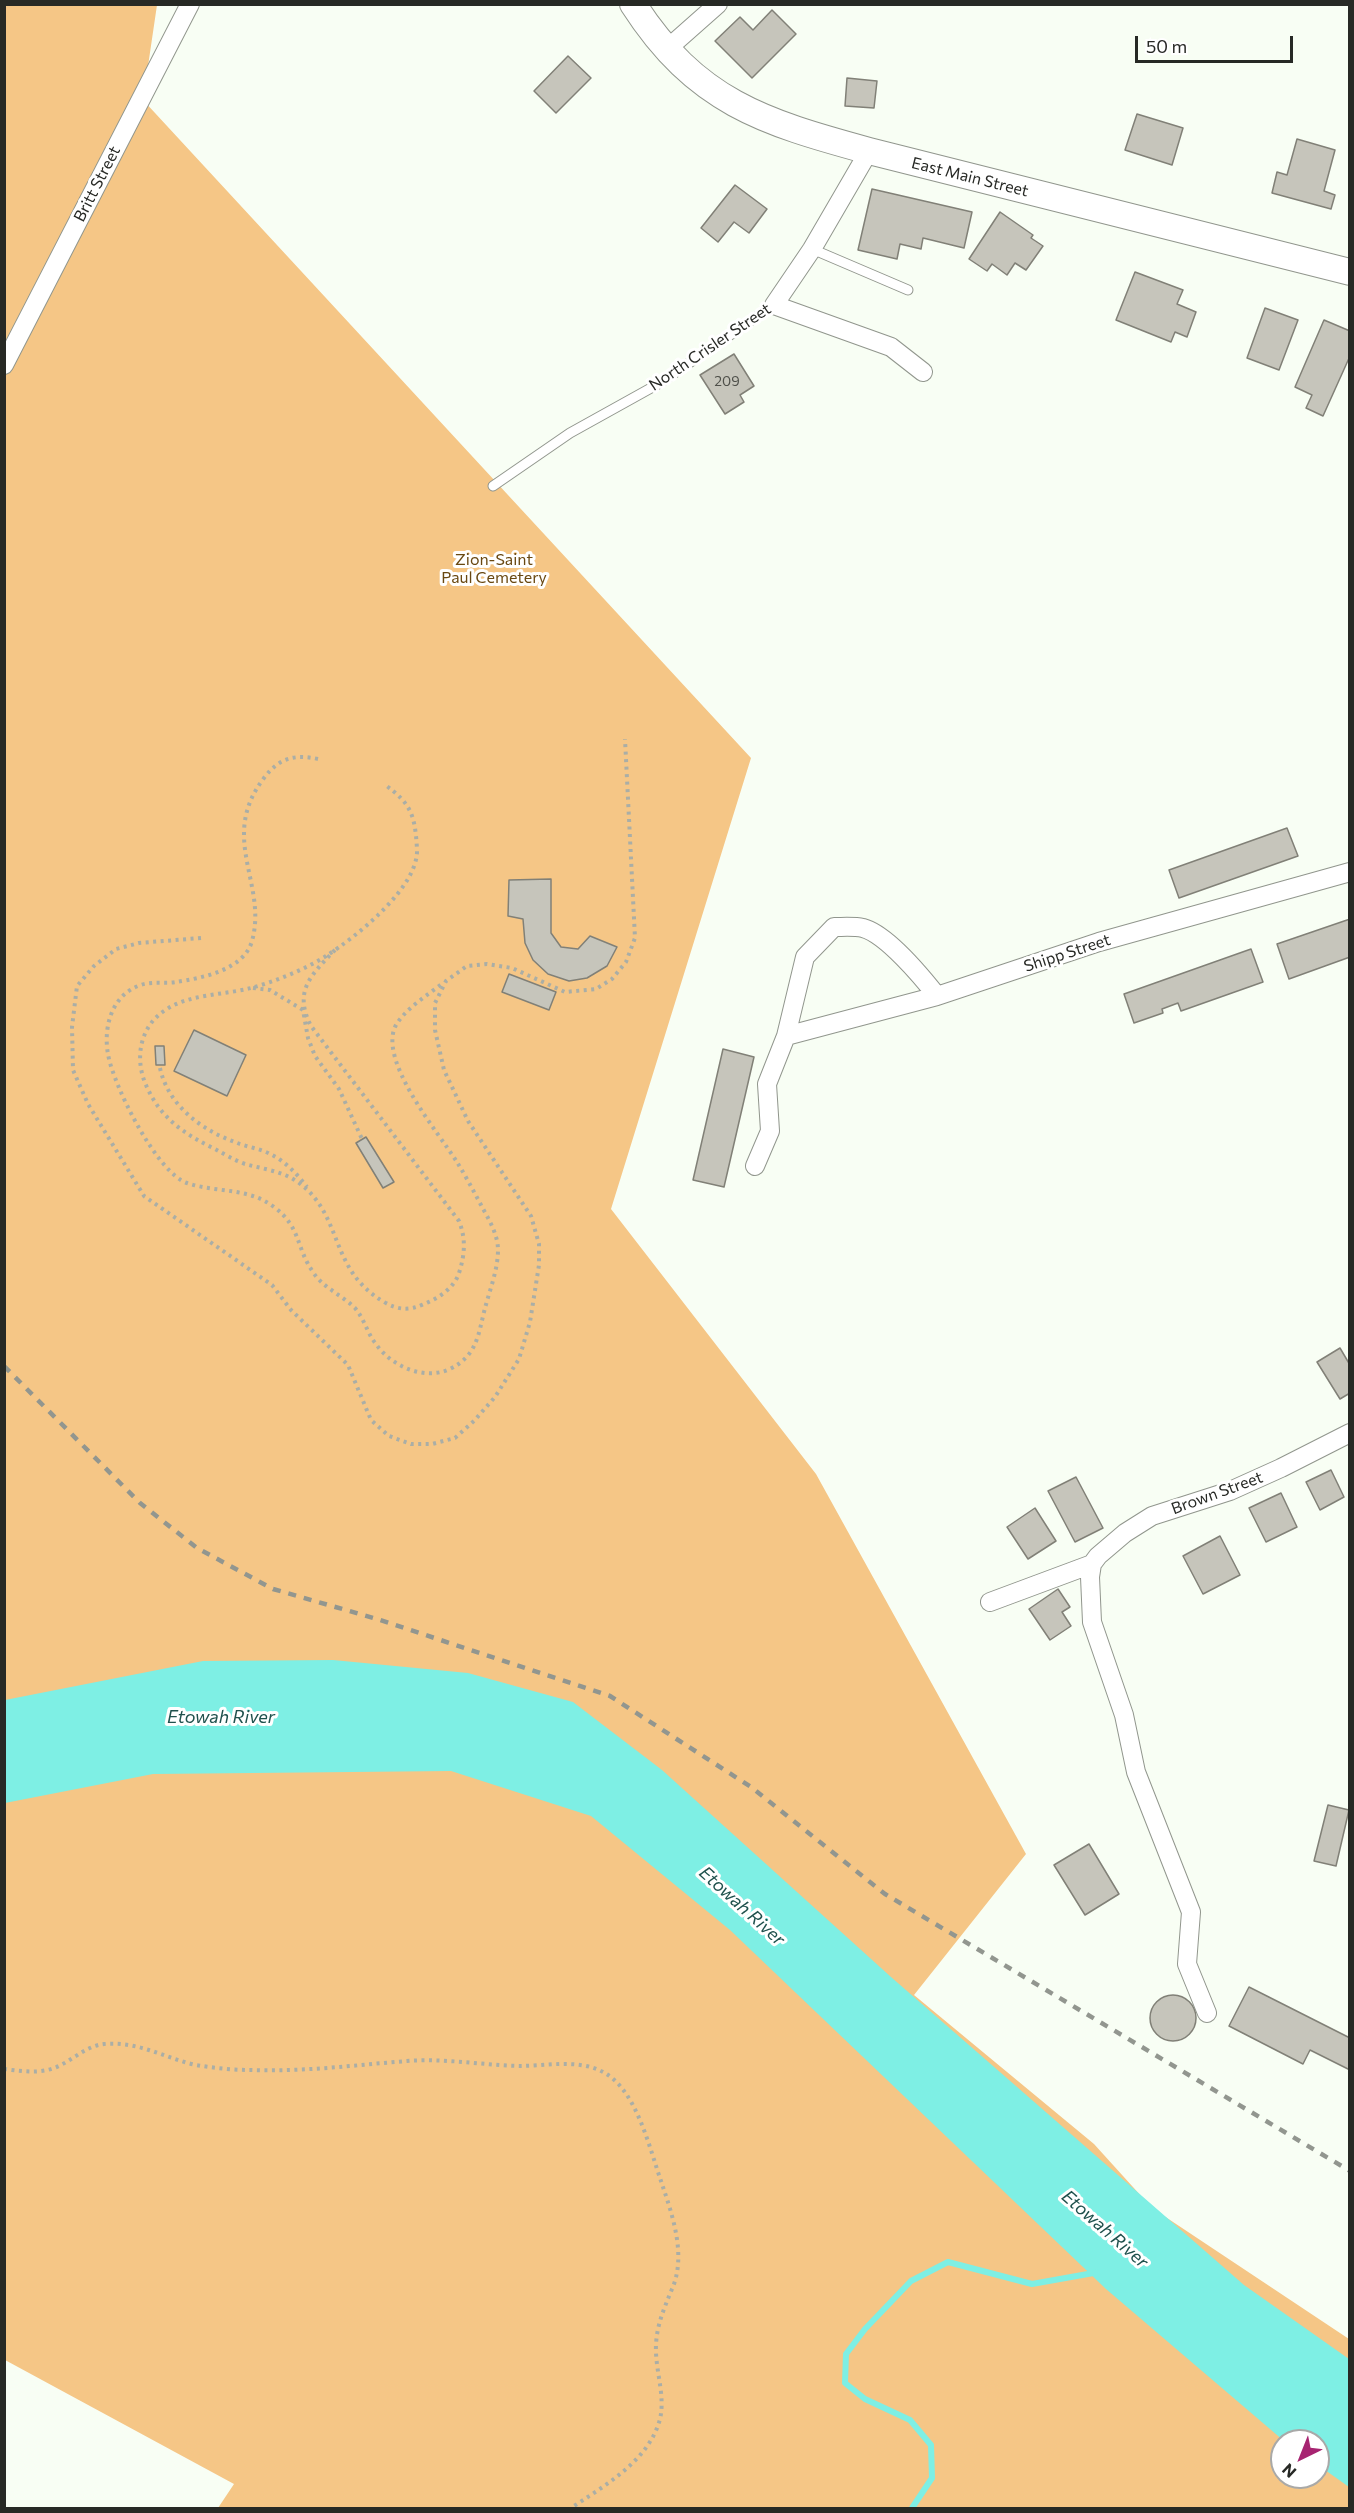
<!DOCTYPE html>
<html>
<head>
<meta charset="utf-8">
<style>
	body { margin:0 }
	#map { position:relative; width:1354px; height:2513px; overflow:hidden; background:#f8fef4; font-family:Commissioner,sans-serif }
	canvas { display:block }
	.frame { position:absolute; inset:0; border:6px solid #272925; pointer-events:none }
	.north { position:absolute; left:1270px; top:2429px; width:60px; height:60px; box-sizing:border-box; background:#fff; border:2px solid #a9a9a8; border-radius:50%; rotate:223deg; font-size:16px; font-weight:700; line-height:24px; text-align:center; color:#272925 }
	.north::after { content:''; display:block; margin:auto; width:21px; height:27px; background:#a72471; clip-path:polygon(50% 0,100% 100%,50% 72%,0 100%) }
	.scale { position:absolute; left:1135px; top:36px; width:158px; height:27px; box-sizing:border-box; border:3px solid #272925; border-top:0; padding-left:8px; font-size:18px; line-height:21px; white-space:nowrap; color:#272925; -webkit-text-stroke:4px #fff; paint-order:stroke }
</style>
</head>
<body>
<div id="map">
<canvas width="1354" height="2513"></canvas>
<div class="frame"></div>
<div class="north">N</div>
<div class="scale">50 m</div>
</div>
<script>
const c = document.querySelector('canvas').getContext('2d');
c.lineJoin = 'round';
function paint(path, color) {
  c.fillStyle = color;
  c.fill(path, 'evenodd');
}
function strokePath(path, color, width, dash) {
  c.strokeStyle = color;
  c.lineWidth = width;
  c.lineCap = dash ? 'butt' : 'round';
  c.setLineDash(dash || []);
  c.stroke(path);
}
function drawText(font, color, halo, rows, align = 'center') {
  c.font = font + ' Commissioner,sans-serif';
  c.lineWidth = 6;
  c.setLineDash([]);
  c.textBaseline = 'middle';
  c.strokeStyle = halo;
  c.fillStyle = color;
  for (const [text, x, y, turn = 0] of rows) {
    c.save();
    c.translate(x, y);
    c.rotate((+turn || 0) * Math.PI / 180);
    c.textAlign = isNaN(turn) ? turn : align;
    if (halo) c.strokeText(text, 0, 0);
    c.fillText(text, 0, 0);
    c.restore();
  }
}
paint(new Path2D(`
	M4,5H157L143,100L751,758L611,1209L816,1474L1026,1854L914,1995L1094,2144L1152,2208L1349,2339V2508H218L234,2484L5,2360ZM1282,2441H1318V2477H1282Z`), '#f5c686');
paint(new Path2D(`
	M333,1660L468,1673L573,1702L662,1770L891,1977L1244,2285L1349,2359V2487L1318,2465V2441H1284L1106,2289L730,1930L591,1816L451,1771L153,1774L5,1803V1700L203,1661Z`), '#7eefe4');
strokePath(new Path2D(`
	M912,2508L932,2478L931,2445L910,2420L865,2399L845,2383L846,2354L865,2329L911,2281L948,2262L1032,2284L1099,2272`), '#7eefe4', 6);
const building = new Path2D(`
	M772,10L796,34L752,78L715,41L740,17L753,30Z
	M568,56L591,78L556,113L534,91Z
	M847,78L877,81L874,108L845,106Z
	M1137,114L1183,128L1172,165L1125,150Z
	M1297,139L1335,150L1324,191L1335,195L1331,209L1272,193L1277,172L1287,175Z
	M735,185L767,209L749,233L734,222L718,242L701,228Z
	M872,189L972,212L964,248L923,238L921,249L900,244L897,259L858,250Z
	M1000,212L1033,235L1031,238L1043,246L1026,270L1015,263L1007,275L992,264L987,271L969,259Z
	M1135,272L1183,290L1177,304L1196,312L1187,337L1175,332L1171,342L1116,320Z
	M1265,308L1298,320L1279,370L1247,358Z
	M1324,320L1350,331V356L1323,416L1306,408L1312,395L1295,387Z
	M734,354L754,386L740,395L744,402L725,414L700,375Z
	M1287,828L1298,856L1179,898L1169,870Z
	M551,879V933L561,947L578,949L590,936L617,947L607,966L587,978L569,981L548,974L533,960L525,943L523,919L508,916L509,880Z
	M1350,919V957L1289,979L1277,944Z
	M1251,949L1263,982L1181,1011L1178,1003L1162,1009L1163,1013L1134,1023L1124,994Z
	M509,974L556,992L549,1010L502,992Z
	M194,1030L246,1055L227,1096L174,1071Z
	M155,1046H164L165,1065H156Z
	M723,1049L754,1057L724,1187L693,1180Z
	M366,1137L394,1182L383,1188L356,1143Z
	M1340,1348L1350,1365V1393L1340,1399L1317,1362Z
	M1331,1470L1344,1497L1320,1510L1306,1482Z
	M1076,1477L1103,1528L1075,1542L1048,1491Z
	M1281,1493L1297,1527L1266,1542L1249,1508Z
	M1035,1508L1056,1541L1028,1559L1007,1527Z
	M1220,1536L1240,1575L1203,1594L1183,1556Z
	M1058,1589L1070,1607L1062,1612L1071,1626L1050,1640L1029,1609Z
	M1328,1805L1349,1810L1336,1866L1314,1861Z
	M1089,1844L1119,1894L1085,1915L1054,1865Z
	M1249,1987L1350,2038V2070L1310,2050L1303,2064L1229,2026Z
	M1150 2018a23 23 0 1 1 46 0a23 23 0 1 1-46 0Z`);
paint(building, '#c6c5bb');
strokePath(building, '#818077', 1.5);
const service = new Path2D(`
	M812,249L908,290
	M493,486L570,433L660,383L774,305`);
const minor = new Path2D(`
	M666,50L718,4
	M869,151L812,249L774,305L891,347L923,372
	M4,365L190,4
	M786,1036L937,996L1099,942L1350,872
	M755,1166L770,1131L767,1084L786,1036L805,957L834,927C843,927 854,926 863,928C886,934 922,977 937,996
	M990,1602L1092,1564
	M1207,2013L1187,1964L1191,1912L1136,1772L1124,1715L1092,1622L1090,1577L1092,1564L1098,1556L1125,1533L1152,1516L1230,1491L1281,1468L1350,1433`);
const secondary = new Path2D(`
	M633,4C696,102 763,122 869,151L1350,272`);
strokePath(service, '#91968d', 11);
strokePath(minor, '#91968d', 20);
strokePath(secondary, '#91968d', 28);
strokePath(new Path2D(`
	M318,759C294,754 279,758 264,778C218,838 268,884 252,941C244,970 202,978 176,982C165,984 152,981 141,985C112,994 103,1027 108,1054C113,1085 157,1173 187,1183C216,1193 248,1187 274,1207C301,1227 296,1248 313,1272C323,1288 342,1295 355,1308C365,1320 367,1333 376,1344C391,1366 424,1381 450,1369C476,1356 478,1337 484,1312C489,1292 498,1270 498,1250C498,1234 488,1218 481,1205C473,1190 465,1175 457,1162C438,1132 377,1060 396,1025C406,1008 428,995 443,983
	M201,938L139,943L116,949L94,966L77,986L72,1027L73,1070L88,1104L144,1196L272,1285L291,1310L348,1365L371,1420L389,1436L411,1444H432L455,1438L474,1421L495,1397L519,1359L530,1322L539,1265V1244L531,1216L468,1121L444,1070L435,1030V1003L446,981L467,966L487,964L512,968L565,992L596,989L612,979L626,962L635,938L625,739
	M335,950C311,975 293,991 311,1026L459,1221C466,1239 465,1254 459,1273C454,1288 439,1298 424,1304C409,1311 398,1310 384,1302C328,1269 344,1216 299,1183C283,1171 263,1169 245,1164C234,1160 224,1154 215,1149C184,1134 160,1118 146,1085C134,1058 140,1025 167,1009C190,994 224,995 251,988C276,981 304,970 326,956C356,937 419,887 417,849C415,816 412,804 384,784
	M253,988L270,990L303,1010L308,1038L315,1056L339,1089L362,1139
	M160,1068C168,1105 201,1130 235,1142C246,1147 259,1148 270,1154C285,1161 297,1174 307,1187
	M4,2069C21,2071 38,2074 54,2068C71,2062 85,2046 104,2044C139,2041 164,2058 196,2065C214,2068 233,2070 251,2070C304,2072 355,2065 407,2061C444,2058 481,2065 519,2066C545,2066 577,2059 601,2071C636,2087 649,2147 661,2181C672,2214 687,2255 672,2289C663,2311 655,2329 656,2353C657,2375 665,2398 660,2419C649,2461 604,2486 571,2508`), '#aaaea6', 4, [3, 4.5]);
strokePath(service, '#fff', 9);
strokePath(minor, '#fff', 18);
strokePath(secondary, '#fff', 26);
strokePath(new Path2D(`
	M4,1366L140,1503L197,1548L273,1589L377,1619L610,1696L751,1787L885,1894L1350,2171`), '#92968f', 4.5, [8, 8]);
drawText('14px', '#4f504a', null, [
	["209",727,381]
]);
drawText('16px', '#272925', '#fff', [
	["East Main Street",970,177,14],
	["Britt Street",97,184,-63],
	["North Crisler Street",710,347,-34],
	["Shipp Street",1067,953,-18],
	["Brown Street",1217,1493,-20]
]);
drawText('16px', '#694811', '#fff', [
	["Zion-Saint",494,560],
	["Paul Cemetery",494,578]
]);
drawText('italic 18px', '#1f514d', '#fff', [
	["Etowah River",221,1717],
	["Etowah River",742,1906,42],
	["Etowah River",1105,2229,41]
]);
</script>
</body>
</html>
